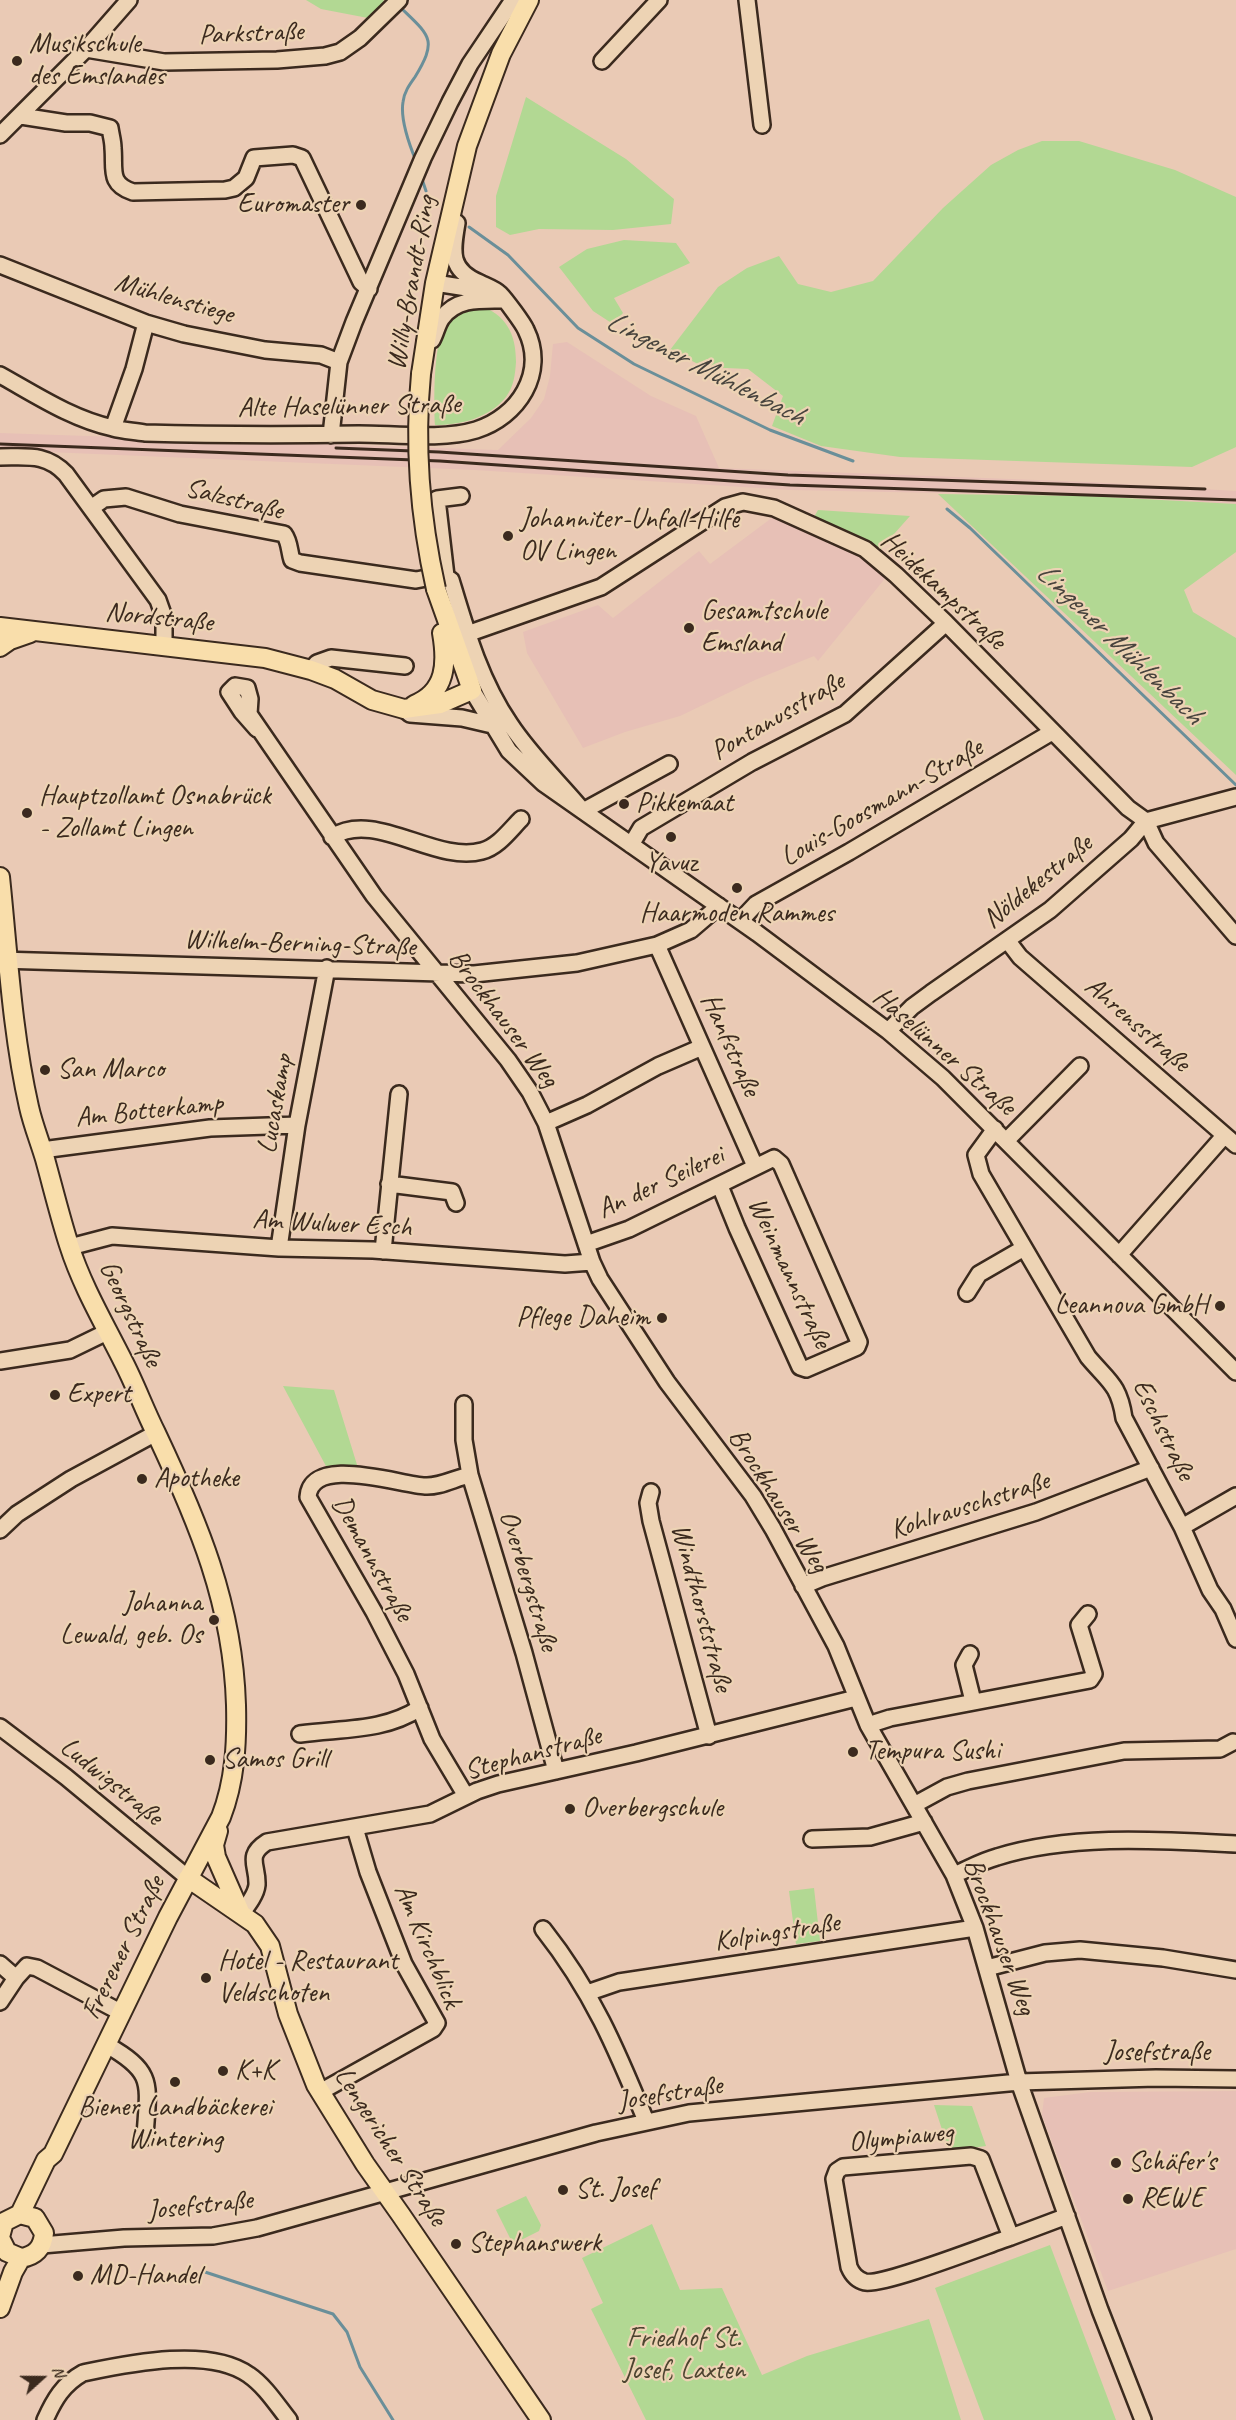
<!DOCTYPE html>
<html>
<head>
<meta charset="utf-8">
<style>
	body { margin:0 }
	#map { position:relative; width:1236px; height:2420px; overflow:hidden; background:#eacab5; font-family:Caveat,sans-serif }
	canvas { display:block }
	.north { position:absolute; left:12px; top:2348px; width:60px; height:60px; -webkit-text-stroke:4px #edd3b4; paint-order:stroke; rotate:69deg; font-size:16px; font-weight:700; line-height:24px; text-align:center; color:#3b2a1e }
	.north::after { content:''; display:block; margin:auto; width:21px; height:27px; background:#3b2a1e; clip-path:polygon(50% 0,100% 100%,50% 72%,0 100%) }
</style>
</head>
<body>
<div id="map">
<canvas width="1236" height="2420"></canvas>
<div class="north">N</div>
</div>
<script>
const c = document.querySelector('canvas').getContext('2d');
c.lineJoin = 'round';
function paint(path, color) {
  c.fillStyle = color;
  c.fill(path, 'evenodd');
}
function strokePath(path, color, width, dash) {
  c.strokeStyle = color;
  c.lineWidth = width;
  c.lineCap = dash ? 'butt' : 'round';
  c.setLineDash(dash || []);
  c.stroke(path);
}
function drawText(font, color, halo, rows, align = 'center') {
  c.font = font + ' Caveat,sans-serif';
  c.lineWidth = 4.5;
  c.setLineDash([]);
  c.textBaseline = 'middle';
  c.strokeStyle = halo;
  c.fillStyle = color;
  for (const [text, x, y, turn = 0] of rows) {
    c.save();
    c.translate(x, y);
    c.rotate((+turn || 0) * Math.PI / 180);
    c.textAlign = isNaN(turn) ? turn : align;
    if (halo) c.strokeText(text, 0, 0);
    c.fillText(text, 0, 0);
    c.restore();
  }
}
paint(new Path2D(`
	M567,342L651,396L696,416L719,468L1090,482L1236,491V504L1087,496L790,490L475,470L0,450V433L498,450L531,418L544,399L550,376L553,344Z
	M777,514L861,556L887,576L818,661L814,656L755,680L680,716L625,732L583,748L527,653L523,632L598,605L613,618L699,551L710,564Z
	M1236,2091V2249L1108,2291L1042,2115L1044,2098L1090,2092Z`), '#e7c0b6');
paint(new Path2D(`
	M306,0H383L385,2L368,18L321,9Z
	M526,97L626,159L674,199L671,224L613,230L539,229L510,235L496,227V196Z
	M1042,141H1079L1175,170L1236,197V447L1234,448L1192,467L900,457L821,446L772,426L783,396L748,369L704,367L670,350L718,287L747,268L779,256L798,284L831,292L873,281L943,208L991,165L1018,150Z
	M624,240L676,243L690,263L614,298L623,313L613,324L593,311L559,267L587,249Z
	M479,305C506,315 516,333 516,362C515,375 514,386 506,397C489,418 461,425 435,425C434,401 432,331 452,314C458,308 470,307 479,305Z
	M938,494L1087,496L1236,504V552L1184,590L1193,612L1236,638V775Z
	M818,510L910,516L879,551L855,536L814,517Z
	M283,1386L334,1390L358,1468H327Z
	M814,1888L820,1941L796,1944L789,1891Z
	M934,2105L972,2106L986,2146L949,2151Z
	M526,2196L541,2225L539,2231L513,2244L496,2210Z
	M652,2224L680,2290L722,2288L762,2375L807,2356L929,2319L961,2420H646L591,2309L603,2303L582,2258Z
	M1050,2245L1116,2420H984L935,2288Z`), '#b2d893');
strokePath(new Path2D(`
	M400,7C430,36 438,39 415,77C410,84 404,92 403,102C400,120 409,144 416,161
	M421,176L426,191
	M469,227L508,255L578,328L634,364L770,430L853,461
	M947,509L970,528L1236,785
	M205,2272L333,2314L347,2332L360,2367L393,2420`), '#6a8f99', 3);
const minor = new Path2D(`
	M747,0L762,125
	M86,49L164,62L277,60L325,56L340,52L360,38L399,0
	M602,61L659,0
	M21,116L66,123H90L110,128C111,135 113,141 113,148C115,169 108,184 133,192L225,190L234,188L246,178L254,158L293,155L302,158L361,282L369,289
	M0,135L86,49L129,0
	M0,265L146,323L184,334L265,350L321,355L339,362
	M435,283L467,288L483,293
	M425,342L432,340C436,333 437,325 442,318C457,298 480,300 503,300
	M0,375C36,395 72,419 113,428C124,431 135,431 145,433C216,435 287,435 359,434C394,434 443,440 476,430C518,417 547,373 526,330C523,323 505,299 500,294C495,289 486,286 480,283C449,270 452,252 457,223
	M113,428L134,369L146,323
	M331,435L339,362L354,322L423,158L450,102L470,64L513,0
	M0,457C27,457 46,453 66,474L158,600L164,617V647
	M91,508L104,499L126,497L180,514L284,534C290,542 289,551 292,560L300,563L416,580L442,575L451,580C466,630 480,680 510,724C531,756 559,782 583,811L669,764
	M446,576L437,499L461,496
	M467,634L601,587L725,507L743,502L774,508L865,549L896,575L946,623L1128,808L1146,821L1156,843L1236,936
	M311,670L317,663L331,658L405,666
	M472,690L509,751L543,783L757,933L888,1031L943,1078L1236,1372
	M404,709L410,714L462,718L492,725
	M257,729L242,712L229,692L235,686L247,688L250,699L249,714L374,896L508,1060L530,1092L546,1123L592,1262L600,1279L667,1382L753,1496L773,1529L836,1646L868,1725L954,1875L975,1928L1019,2082L1100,2310L1143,2420
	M332,837C375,809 435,864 482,851C498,847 510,830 521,819
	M631,845L641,828L752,762L845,714L946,623
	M740,921L756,904L849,852L1052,732
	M1007,940L1020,957L1236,1145
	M657,945L755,1166
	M0,960L474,974L577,963L657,945L691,930L719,906
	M888,1031L912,1007L931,993L1050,910L1131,839L1146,821L1236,797
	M546,1123L587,1105L658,1066L702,1047
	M995,1129L976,1155L981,1174L1088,1357C1108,1381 1119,1384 1124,1418L1182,1527L1210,1590L1223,1609L1236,1639
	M1006,1141L1080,1066
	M42,1150L210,1128L297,1125
	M389,1184L452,1192L456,1203
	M586,1244L629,1229L774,1158L781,1164L859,1342L857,1347L806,1369L800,1367L737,1228L720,1186
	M70,1247L112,1236L279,1248L373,1250L565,1264L592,1262
	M279,1248L297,1125L327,968
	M383,1251L399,1094
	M1119,1255L1224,1136
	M967,1293L979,1274L1024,1248
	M0,1361L70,1350L107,1332
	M464,1404V1440L470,1475L524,1653L556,1771
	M651,1492L648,1503L651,1521L709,1736
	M1182,1527L1236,1496
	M0,1530L17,1514L71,1479L156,1433
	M803,1586L822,1578L1036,1512L1151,1468
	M970,1654L964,1665L973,1701
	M868,1725L890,1718L1090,1680L1094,1674L1079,1625L1088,1614
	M0,1727L66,1777L188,1878
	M300,1734C342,1728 383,1732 420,1708
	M466,1796L432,1739L406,1674L374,1612L308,1497C311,1454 400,1485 425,1486C440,1487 455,1478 470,1475
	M914,1805L947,1787L968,1781L1124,1751L1220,1749L1233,1742
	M812,1839L870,1837L924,1822
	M954,1875C968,1869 982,1861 997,1857C1070,1834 1159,1840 1236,1844
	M241,1914C247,1906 256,1895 257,1885C258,1865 245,1856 267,1842L430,1814L477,1791L498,1784L636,1753L856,1698
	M543,1929C592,1991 616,2048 646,2121
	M0,1964L16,1978L27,1966L37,1968L122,2013
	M987,1968L1045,1953L1080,1950L1163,1958L1236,1970
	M587,1993L619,1982L975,1928
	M0,2002L16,1978
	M107,2045C156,2073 148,2084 145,2137
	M320,2092L433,2029L437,2023L404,1964L368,1872L355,1828
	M1011,2237C987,2245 883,2286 865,2282C857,2280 852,2274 849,2267L834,2179L837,2171L843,2167L971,2156L981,2159L1011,2237L1067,2216
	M42,2245L124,2238L213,2236L257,2228L596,2133L689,2113L1019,2082L1156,2078L1236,2079
	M45,2420C54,2400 63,2384 83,2373C127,2364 209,2346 249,2375C265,2386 277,2405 289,2420`);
const major = new Path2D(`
	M421,374L435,283L467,146L501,54L529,0
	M0,627L265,658L311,670L335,679L372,700L404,709L440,704L472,690L436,589
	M0,647L10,640L30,633
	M414,705C447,692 447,662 442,633
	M0,877C8,954 12,1032 29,1107C33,1125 40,1142 45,1159C53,1188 60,1217 69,1245C82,1286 104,1323 123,1361C135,1384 144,1409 156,1433C198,1522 233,1604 236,1705C237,1743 235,1781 221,1817L168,1917L53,2154L46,2160L20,2214
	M218,1831L214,1845L216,1857L241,1914
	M188,1878L255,1924L270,1946L288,2014L316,2085L365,2164L401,2215L541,2420
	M0,2237L4,2222L20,2214L35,2218L44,2233C43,2248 35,2256 21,2258L7,2252L0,2238
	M0,2308L13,2272L21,2258`);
strokePath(minor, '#3b2a1e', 20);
strokePath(major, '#3b2a1e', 22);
strokePath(minor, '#edd3b4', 15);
strokePath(major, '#f9deab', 18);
strokePath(new Path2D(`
	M0,444L440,461L790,485L1236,500
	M336,448L439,452L788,475L1205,489`), '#3b2a1e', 3);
const majorBridge = new Path2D(`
	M421,374C414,447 420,518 436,589`);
strokePath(majorBridge, '#3b2a1e', 22, []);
strokePath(majorBridge, '#f9deab', 18);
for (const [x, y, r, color] of [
	[17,61,6,"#3b2a1e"],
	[361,205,6,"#3b2a1e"],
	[508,536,6,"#3b2a1e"],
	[689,628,6,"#3b2a1e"],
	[624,804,6,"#3b2a1e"],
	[27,813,6,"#3b2a1e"],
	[671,837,6,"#3b2a1e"],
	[737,888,6,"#3b2a1e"],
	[45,1070,6,"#3b2a1e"],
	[1220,1306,6,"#3b2a1e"],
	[662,1318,6,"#3b2a1e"],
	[55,1395,6,"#3b2a1e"],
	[142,1479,6,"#3b2a1e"],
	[214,1620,6,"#3b2a1e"],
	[853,1752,6,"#3b2a1e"],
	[210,1760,6,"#3b2a1e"],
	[570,1809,6,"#3b2a1e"],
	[206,1978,6,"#3b2a1e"],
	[223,2071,6,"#3b2a1e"],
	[175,2082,6,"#3b2a1e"],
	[1116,2163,6,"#3b2a1e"],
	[563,2190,6,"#3b2a1e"],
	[1128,2199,6,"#3b2a1e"],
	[456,2244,6,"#3b2a1e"],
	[78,2276,6,"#3b2a1e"]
]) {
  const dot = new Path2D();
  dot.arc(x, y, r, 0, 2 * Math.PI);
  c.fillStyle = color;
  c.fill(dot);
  strokePath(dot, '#edd3b4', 2);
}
drawText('28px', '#3b2a1e', '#edd3b4', [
	["Parkstraße",251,34,-2],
	["Willy-Brandt-Ring",412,283,-80],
	["Mühlenstiege",174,299,16],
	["Alte Haselünner Straße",349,407,-1],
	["Salzstraße",234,500,14],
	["Heidekampstraße",943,591,43],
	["Nordstraße",159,618,6],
	["Pontanusstraße",778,717,-30],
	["Louis-Goosmann-Straße",882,803,-30],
	["Nöldekestraße",1038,882,-39],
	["Wilhelm-Berning-Straße",300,944,2],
	["Brockhauser Weg",503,1019,53],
	["Ahrensstraße",1137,1025,41],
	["Hanfstraße",730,1045,66],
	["Haselünner Straße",944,1052,41],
	["Lucaskamp",276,1104,-80],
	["Am Botterkamp",149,1111,-6],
	["An der Seilerei",661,1183,-25],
	["Am Wulwer Esch",332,1224,3],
	["Weinmannstraße",789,1273,65],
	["Georgstraße",130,1314,65],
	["Eschstraße",1163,1430,64],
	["Brockhauser Weg",778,1501,58],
	["Kohlrauschstraße",970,1506,-18],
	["Demannstraße",372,1559,61],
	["Overbergstraße",528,1581,73],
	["Windthorststraße",701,1608,75],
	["Stephanstraße",533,1754,-15],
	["Ludwigstraße",111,1782,39],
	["Kolpingstraße",777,1933,-9],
	["Brockhauser Weg",999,1937,70],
	["Am Kirchblick",427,1946,67],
	["Frerener Straße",124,1948,-64],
	["Josefstraße",1157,2053],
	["Josefstraße",670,2094,-9],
	["Olympiaweg",901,2138,-6],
	["Lengericher Straße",390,2147,57],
	["Josefstraße",200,2206,-6]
]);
drawText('28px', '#3b2a1e', '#edd3b4', [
	["Musikschule",29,45],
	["des Emslandes",29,77],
	["Euromaster",349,205,"right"],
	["Johanniter-Unfall-Hilfe",520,520],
	["OV Lingen",520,552],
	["Gesamtschule",701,612],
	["Emsland",701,644],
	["Hauptzollamt Osnabrück",39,797],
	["- Zollamt Lingen",39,829],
	["Pikkemaat",636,804],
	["Yavuz",671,864,"center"],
	["Haarmoden Rammes",737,914,"center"],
	["San Marco",57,1070],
	["Leannova GmbH",1208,1306,"right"],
	["Pflege Daheim",650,1318,"right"],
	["Expert",67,1395],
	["Apotheke",154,1479],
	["Johanna",202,1604,"right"],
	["Lewald, geb. Os",202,1636,"right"],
	["Tempura Sushi",865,1752],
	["Samos Grill",222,1760],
	["Overbergschule",582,1809],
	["Hotel - Restaurant",218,1962],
	["Veldschoten",218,1994],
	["K+K",235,2071],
	["Biener Landbäckerei",175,2108,"center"],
	["Wintering",175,2140,"center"],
	["Schäfer's",1128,2163],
	["St. Josef",575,2190],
	["REWE",1140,2199],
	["Stephanswerk",468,2244],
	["MD-Handel",90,2276]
], 'left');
drawText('28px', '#4d4430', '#edd3b4', [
	["Friedhof St.",684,2339],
	["Josef, Laxten",684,2371]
]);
drawText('italic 30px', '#47433d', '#edd3b4', [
	["Lingener Mühlenbach",705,369,27],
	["Lingener Mühlenbach",1119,644,44]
]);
</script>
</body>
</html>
